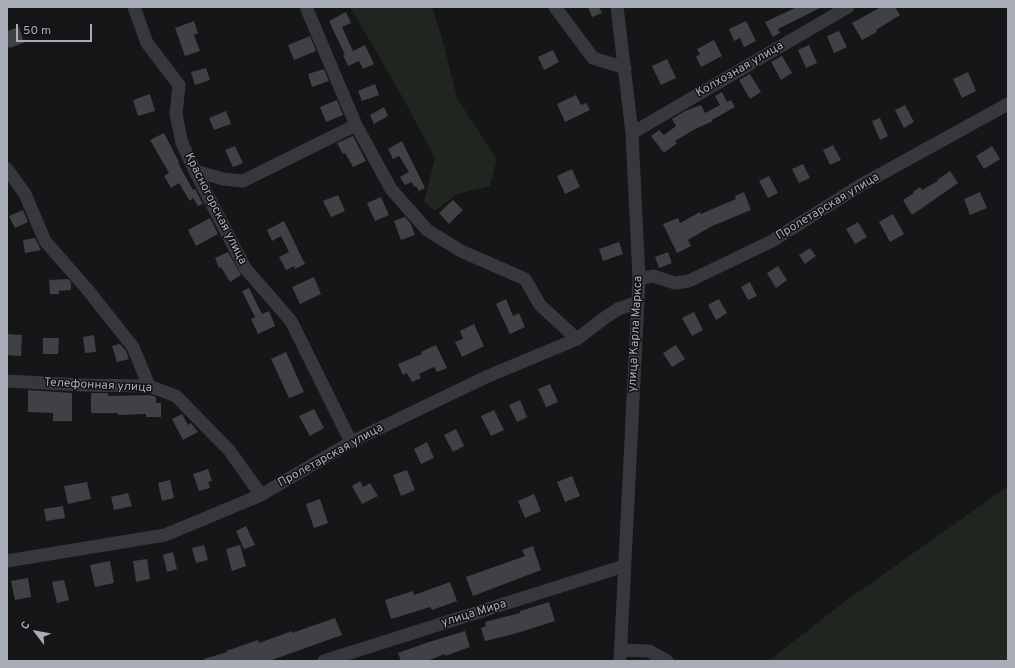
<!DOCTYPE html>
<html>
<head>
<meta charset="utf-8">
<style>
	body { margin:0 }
	#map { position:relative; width:1015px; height:668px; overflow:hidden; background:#161618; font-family:Overpass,sans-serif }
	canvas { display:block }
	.frame { position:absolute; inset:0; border:8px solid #a8adb8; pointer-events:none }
	.north { position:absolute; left:16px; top:612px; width:40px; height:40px; -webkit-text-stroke:3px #111113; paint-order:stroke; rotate:302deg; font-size:11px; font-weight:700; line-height:16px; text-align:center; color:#a8adb8 }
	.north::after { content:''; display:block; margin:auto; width:14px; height:18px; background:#a8adb8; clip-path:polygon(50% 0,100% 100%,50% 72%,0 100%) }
	.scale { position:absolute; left:16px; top:24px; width:76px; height:18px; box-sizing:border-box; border:2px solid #a8adb8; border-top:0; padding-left:5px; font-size:12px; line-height:14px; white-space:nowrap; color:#a8adb8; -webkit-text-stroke:3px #111113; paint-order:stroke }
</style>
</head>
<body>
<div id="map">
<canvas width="1015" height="668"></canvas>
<div class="frame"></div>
<div class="north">С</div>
<div class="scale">50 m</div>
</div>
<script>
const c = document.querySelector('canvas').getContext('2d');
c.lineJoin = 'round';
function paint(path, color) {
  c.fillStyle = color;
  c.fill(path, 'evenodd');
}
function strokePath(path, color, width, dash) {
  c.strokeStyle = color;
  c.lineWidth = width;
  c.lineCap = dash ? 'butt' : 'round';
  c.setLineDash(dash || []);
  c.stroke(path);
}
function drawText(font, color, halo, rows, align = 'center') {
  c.font = font + ' Overpass,sans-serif';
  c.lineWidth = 3;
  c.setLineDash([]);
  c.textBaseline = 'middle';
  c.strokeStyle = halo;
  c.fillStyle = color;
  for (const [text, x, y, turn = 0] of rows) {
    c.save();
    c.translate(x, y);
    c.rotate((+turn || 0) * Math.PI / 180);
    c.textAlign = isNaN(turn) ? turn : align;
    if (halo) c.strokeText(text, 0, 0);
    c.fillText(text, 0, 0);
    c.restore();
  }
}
paint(new Path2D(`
	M350,7H432L442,38L457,98L497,159L490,186L457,194L435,211L424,202L435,158L403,98Z
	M1008,486V661H768L847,600Z`), '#1e261f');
paint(new Path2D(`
	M588,7H599L602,13L592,17Z
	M797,7H822L778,29L780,33L773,37L765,22Z
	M881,7H895L900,15L876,30L877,32L862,40L852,23Z
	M346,12L351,23L342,27L353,51L365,45L374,64L363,69L359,61L348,66L343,55H345L329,21Z
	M194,21L198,33L194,35L200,51L185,56L175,28Z
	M746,21L756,41L744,47L740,38L734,41L729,29Z
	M19,27L24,43L9,48L7,42V31Z
	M839,31L847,47L834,53L827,36Z
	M310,36L316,51L294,60L288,45Z
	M714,40L722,56L701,67L696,57L700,54L697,49Z
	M809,45L817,63L806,68L798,50Z
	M553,50L559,62L544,70L538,57Z
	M782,56L792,73L781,80L771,62Z
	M667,59L676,78L661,85L652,66Z
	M206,68L210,80L195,85L191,72Z
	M324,69L329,81L312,87L308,74Z
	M968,72L976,91L962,98L953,79Z
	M750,74L761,92L750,99L739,80Z
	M375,84L379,95L362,101L358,91Z
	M722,92L727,102L731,100L735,107L712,120L713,121L695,129L675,141L677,143L664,153L651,136L659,130L664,135L676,126L672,119L685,111L701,105L705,113L720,105L715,96Z
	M150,94L155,111L138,116L133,100Z
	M576,95L581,105L586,103L590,110L565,122L557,104Z
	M337,100L343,115L326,122L320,107Z
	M905,105L914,122L904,128L895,110Z
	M384,107L388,116L374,124L370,115Z
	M226,111L231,124L214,130L209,118Z
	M880,118L888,136L880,140L872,121Z
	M164,133L179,162L178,163L193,190L195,189L203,204L198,206L193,198L190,201L179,183L171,188L164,176L169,173L150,140Z
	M353,136L366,161L353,167L345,153L343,154L337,143Z
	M402,141L425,188L419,191L416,186L414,187L412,182L405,185L400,177L409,172L399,156L393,159L388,149Z
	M833,145L841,160L830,165L823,150Z
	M235,146L243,163L233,167L225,150Z
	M992,146L1000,159L984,169L976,156Z
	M803,164L810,178L799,183L792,169Z
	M572,169L580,187L565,194L557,176Z
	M950,171L958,183L912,215L903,200L914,193L913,192L920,187L922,190L938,181L937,180Z
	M769,176L778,193L768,198L759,181Z
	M744,192L751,210L712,226L688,240L691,246L677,253L663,224L678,218L680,223L700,212L701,214L736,199L735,196Z
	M980,192L987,208L970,215L964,199Z
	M338,195L345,211L331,217L323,201Z
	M381,197L389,215L375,221L367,203Z
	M453,200L463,210L449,224L439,213Z
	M23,210L28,222L15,228L9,216Z
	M893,214L904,234L890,242L879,222Z
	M405,217L411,224L415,235L401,240L394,221Z
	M210,218L218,234L196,246L188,230Z
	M284,221L305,264L295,269L294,266L286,270L279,257L289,252L281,236L272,241L267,230Z
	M858,222L867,237L855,244L846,229Z
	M35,238L41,250L25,253L23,240Z
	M619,242L623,254L603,261L599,249Z
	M810,248L816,256L805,264L799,255Z
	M228,252L241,275L230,282L221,267L219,268L215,258Z
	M668,252L672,263L659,268L655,257Z
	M778,266L787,280L776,288L767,273Z
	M314,277L321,294L300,304L292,287Z
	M68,279L71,282V290L59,291V294H50L49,280Z
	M750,282L757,296L748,300L741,287Z
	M249,288L262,314L269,311L275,326L258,334L251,319L255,317L242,291Z
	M506,299L513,316L519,313L525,327L510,334L496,304Z
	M719,299L727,313L716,320L708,305Z
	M694,312L703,330L692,336L682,318Z
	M474,324L484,346L462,357L455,342L463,339L460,331Z
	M7,334L22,335L21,356L7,355Z
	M94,335L96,352L85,353L83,337Z
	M43,338H59L58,354H43Z
	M120,344L126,351L129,359L117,362L112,346Z
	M436,345L447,368L437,372L434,367L419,374L421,378L412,382L407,373L403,375L398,364L422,354L421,352Z
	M676,345L685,359L672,367L663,353Z
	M286,352L304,392L289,398L271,359Z
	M550,384L558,402L546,407L538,389Z
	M28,390L72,393V421H53V413L28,412Z
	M91,393H108V396L150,395L156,397V403H161V417H146V414L118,415V413H91Z
	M520,400L527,417L517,422L509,405Z
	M314,409L324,428L310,436L299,416Z
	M494,410L504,430L491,436L481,416Z
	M182,414L188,425L191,423L198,432L183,440L172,419Z
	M456,429L464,446L453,452L444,435Z
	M427,442L434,458L421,464L414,449Z
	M208,469L212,481L208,482L210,488L199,491L193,474Z
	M407,470L415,490L401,496L393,475Z
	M572,476L580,496L565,502L557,482Z
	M170,480L174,498L162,501L158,483Z
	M360,481L363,487L370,483L378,496L362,504L352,486Z
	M87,482L91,499L68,504L64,486Z
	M128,493L132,506L114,510L111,497Z
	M534,494L541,511L525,518L518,501Z
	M320,499L328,523L314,528L306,504Z
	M63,506L65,518L46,521L44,509Z
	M246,526L255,545L244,549L236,531Z
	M204,545L208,560L196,563L192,548Z
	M240,545L246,566L232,571L226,549Z
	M533,546L541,570L473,596L466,577L525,556L522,550Z
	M173,552L177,569L167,572L163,555Z
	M147,559L150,579L136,582L133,561Z
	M110,561L114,583L95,587L90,565Z
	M28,578L31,597L15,600L11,581Z
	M64,580L69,600L57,603L52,582Z
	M450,582L457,601L432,610L430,607L391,619L385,600L413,591L414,595Z
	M549,602L555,621L514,634L485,641L481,628L486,626L485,622L520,613V611Z
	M335,618L342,635L269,661H204V659L227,652L226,651L258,640L259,643L292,631V633Z
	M465,631L470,647L445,656V654L427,661H401L398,653L426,643Z`), '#404145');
strokePath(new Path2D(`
	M134,7L147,43L179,85L176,114L182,143L195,171L245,268L291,321L351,442
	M306,7L356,125L391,189L427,230L461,251L525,279L540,305L577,339
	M555,7L593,58L625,68
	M617,7L632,133L639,279L620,661
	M632,133L848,7
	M7,169L25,194L45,241L87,289L133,347L149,386
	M195,171L223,179L243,181L356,125
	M639,279L653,276L675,283L689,281L772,241L861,185L1008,104
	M7,381L81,385L149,386L176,396L229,450L261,495
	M7,561L165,535L261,495L351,442L486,377L577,339L603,319L618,309L638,302
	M620,650L649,651L667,661
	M324,661L624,566`), '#37383d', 13);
drawText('12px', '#a8adb8', '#111113', [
	["Колхозная улица",740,70,-30],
	["Пролетарская улица",828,207,-31],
	["Красногорская улица",215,209,63],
	["улица Карла Маркса",636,334,-87],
	["Телефонная улица",98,386,3],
	["Пролетарская улица",331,456,-29],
	["улица Мира",474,614,-17]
]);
</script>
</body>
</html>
